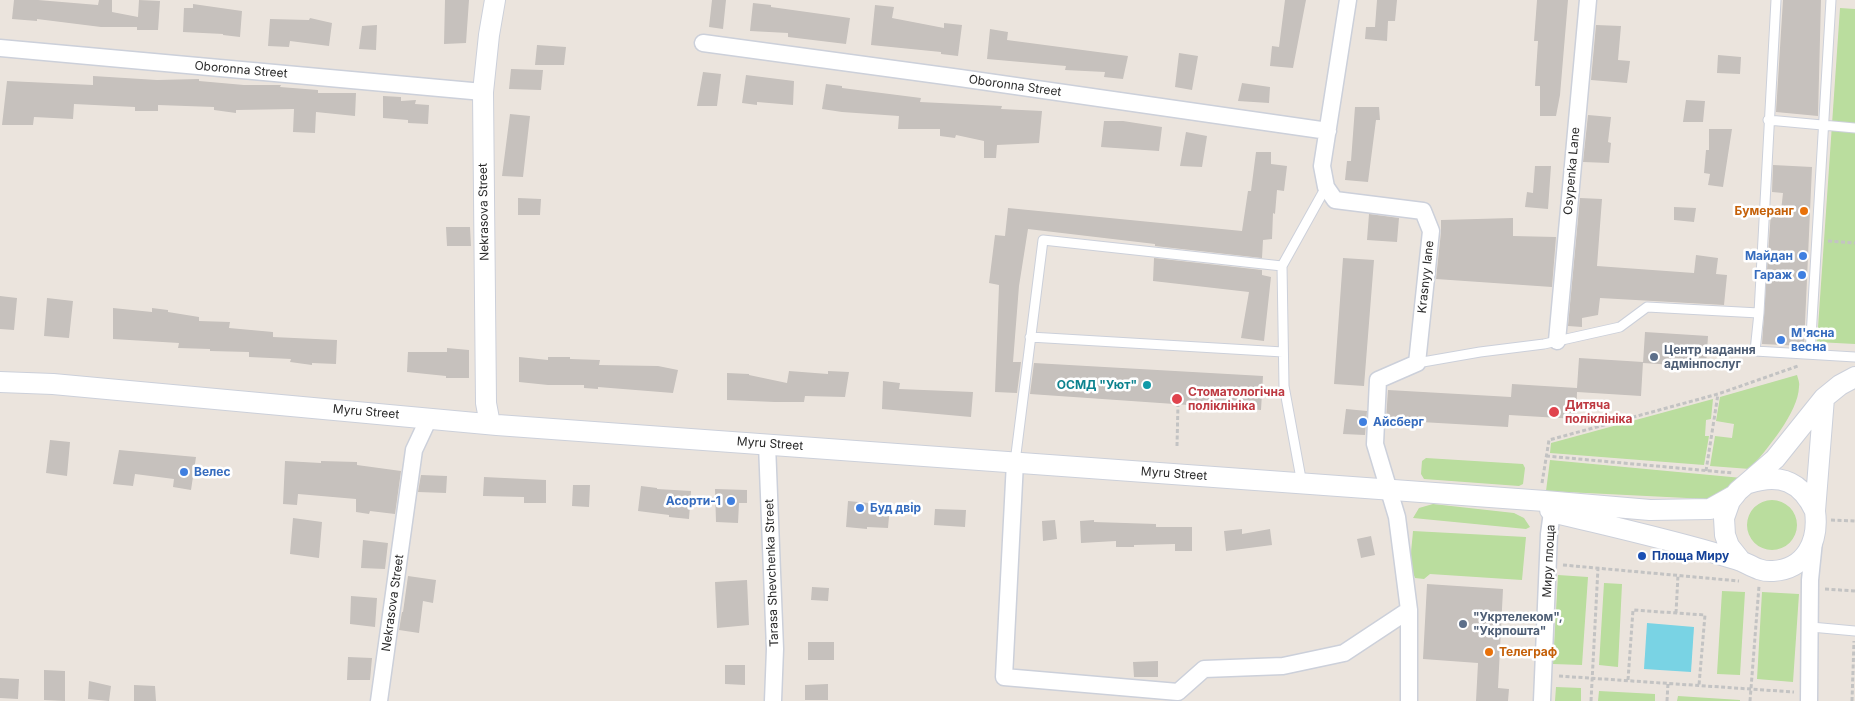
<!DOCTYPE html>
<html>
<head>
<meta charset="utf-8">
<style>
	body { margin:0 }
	canvas { display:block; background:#ebe4dd }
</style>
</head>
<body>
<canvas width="1855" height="701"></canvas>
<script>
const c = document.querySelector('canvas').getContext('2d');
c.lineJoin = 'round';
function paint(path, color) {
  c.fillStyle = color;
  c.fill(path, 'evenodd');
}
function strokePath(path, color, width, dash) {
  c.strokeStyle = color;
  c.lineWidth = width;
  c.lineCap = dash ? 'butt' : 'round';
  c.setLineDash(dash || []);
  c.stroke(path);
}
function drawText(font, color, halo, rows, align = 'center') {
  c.font = font + ' Inter,sans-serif';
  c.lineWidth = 5;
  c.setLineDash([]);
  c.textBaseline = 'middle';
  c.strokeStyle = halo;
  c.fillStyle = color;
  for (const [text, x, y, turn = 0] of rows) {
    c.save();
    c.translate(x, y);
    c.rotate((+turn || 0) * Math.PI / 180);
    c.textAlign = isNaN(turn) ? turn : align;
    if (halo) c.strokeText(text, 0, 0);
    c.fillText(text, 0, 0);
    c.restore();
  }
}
paint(new Path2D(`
	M1840,8L1855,9V344L1817,342Z
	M1797,375C1798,379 1800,383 1799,387C1798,413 1767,449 1750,469L1710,466L1715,436L1732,438L1734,424L1716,421L1720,397Z
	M1713,399L1711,419L1706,420L1705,436H1709L1704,465L1550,453L1551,443Z
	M1426,458L1523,464L1525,468L1523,484L1519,486L1424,479L1421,474L1422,461Z
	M1550,460L1742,478L1723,491L1707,499L1546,491Z
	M1747 525a25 25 0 1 1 50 0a25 25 0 1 1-50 0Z
	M1433,504L1514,513L1524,518L1530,527L1526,529L1413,518L1419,508Z
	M1413,531L1526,537L1522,580L1430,574L1424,579L1415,578C1408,564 1412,546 1413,531Z
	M1558,575L1588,577L1582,665L1553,664Z
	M1604,583L1622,584L1618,667L1599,665Z
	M1722,591L1745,592L1740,675L1717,674Z
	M1762,592L1799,594L1793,682L1757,679Z
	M1556,687L1581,688V701H1555Z
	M1599,691L1655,694V701H1598Z
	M1678,696L1740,700V701H1677Z`), '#badd9e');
paint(new Path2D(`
	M1647,623L1694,627L1691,672L1644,669Z`), '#79d3e4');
paint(new Path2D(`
	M14,0H38L98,5L99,0H112V12L138,17L139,0L160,1L158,30H137V27H101L37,19V21L12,19Z
	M445,0H469L466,43L444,44Z
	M712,0H726L723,29L709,27Z
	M1285,0H1306L1293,68L1270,66L1272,46L1279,47Z
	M1377,0H1397L1395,21H1388L1387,41L1365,39L1366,27H1375Z
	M1537,0H1568L1560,95L1556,116H1540V86H1535L1538,41H1534Z
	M1783,0H1821L1818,116L1776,112Z
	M753,3L771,5V7L850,18L846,44L788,37V33L750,31Z
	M193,4L242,11L240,37L223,35V34L183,32L184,8H193Z
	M875,5L894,7L892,18L944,28V23L962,25L958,56L941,54V52L871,45Z
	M310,18L332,23L329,46L290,41L289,47L268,46L270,19L309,20Z
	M377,25L376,50L359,49L362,26Z
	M1596,25L1621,26L1618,60L1630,61L1627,83L1591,80Z
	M990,29L1008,32L1007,40L1128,56L1123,79L1104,77L1105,72L1065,70L1066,66L987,59Z
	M537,45L566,47L564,65H535Z
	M1179,53L1198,56L1192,90L1175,87Z
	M1718,55L1741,57L1740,74L1717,73Z
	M511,69L543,70L541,90L509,89Z
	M703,72L721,74L717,106H697Z
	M746,75L794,81L793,105L757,102V105L742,103Z
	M93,76L157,80L199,79V81L244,85H281L280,87L318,90V93H356L355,116L316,112L315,133L293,132L294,109L236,110V113L214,110V107L158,105V111H135V107L74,104L73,119L34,117L33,125H2L7,81L93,85Z
	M1242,83L1270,87L1269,103L1238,101Z
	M826,84L842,86V88L921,98L920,102L1002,106L1001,109L1042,111L1039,143L997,145L996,158H984V141L956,135L955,138L940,136V129H898L899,116L842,112L822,109Z
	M383,96L401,97V101L416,100L415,104L429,105L428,124L408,123V120L383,118Z
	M1686,100L1705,101L1703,122H1683Z
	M1355,107H1379L1380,120H1376L1368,182L1345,180L1347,161H1351Z
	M510,114L530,116L523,177L502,176Z
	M1588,115L1611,117L1608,142L1611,143L1609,163L1583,162Z
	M1104,121H1123L1162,127L1159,151L1101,147Z
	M1709,129H1732L1723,187L1708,185L1710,174L1704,173L1706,150H1709Z
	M1186,132L1207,136L1202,167L1180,166Z
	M1256,152H1271V164L1287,166L1284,191L1277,190L1275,214L1273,213L1272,239L1263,240L1262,258L1155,246V244L1028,229L1019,286L1013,362H1021L1017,393L995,392L999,285L989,283L995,235L1005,236L1008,208L1242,231L1248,191H1251Z
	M1773,165L1812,167L1804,346L1762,344L1771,211H1781L1783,193L1772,192Z
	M1535,166H1551L1548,209L1525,207L1527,192L1533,193Z
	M518,198L541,199L540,215H518Z
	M1580,198L1602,199L1597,266L1694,273L1696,255L1718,258L1716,274L1727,275L1724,305L1600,298L1598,315L1582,318V327L1568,326Z
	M1674,207L1696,208L1694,222L1674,220Z
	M1369,214L1399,218L1397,242L1367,240Z
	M1513,218V236L1556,237L1552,287L1436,279L1441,232V220Z
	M446,227H470L471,246H447Z
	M1154,258L1262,270V275L1271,277L1264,341L1241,338L1249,292L1153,281Z
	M1343,258L1374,260L1364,386L1334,384Z
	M0,296L17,298L14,330L0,329Z
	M47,298L73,301L69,338L44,336Z
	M113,308L152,312V308L168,310V312L199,317V321L230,322L229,328L273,332V337L337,340L336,364L312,363V365L290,362L291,359L249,357V352L210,351V349L178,348L179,343L113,339Z
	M1645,332L1708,336L1706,367L1643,363Z
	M447,348L469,350V378H446V376L407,372L408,352H447Z
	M519,357L548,360V357H570V359L600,360L599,365L658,366L678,370L673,393L598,387V389L584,388V385H548L519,382Z
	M1579,358L1643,362L1641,396L1577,392L1576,419L1509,415L1508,427L1386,420L1388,390L1511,397L1512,384L1577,388Z
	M1034,363L1263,376L1261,410L1030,394Z
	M789,371L828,374V371L849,372L845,397L805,396L804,402H775L727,400V373L749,374V375L787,383Z
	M883,381L900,383L899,389L973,392L971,417L882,409Z
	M1346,409L1367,411L1365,435L1343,434Z
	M50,440L70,442L67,476L46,473Z
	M119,450L196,457L191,490L173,487L174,479L135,474L133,486L113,484Z
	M285,461L321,463V461L357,462V465L401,471L395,514L370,511L369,514L356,512V499L298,494L297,505L283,504Z
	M421,475L447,476L446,493L418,492Z
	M484,477L546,480V503H524V497L483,496Z
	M573,485H590L589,507L572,506Z
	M641,486L657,488V489L691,491L689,519L669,517V515L638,511Z
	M715,489L747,490V503H739L738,523L716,522Z
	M848,501L890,505L888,528L867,527V529L846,527Z
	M935,509L966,510L965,527L934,525Z
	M293,518L322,522L319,558L290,554Z
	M1055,520L1057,539L1043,541L1042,521Z
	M1094,520V522L1156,524V527H1192V551H1175V544L1134,545V547H1116V541L1081,543L1080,521Z
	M1242,529V534L1270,529L1272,545L1226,551L1224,531Z
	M1371,536L1375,555L1361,558L1357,539Z
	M363,540L388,543L385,569L361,568Z
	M408,576L436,580L433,603L423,601L419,633L399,630L402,612H403Z
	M747,580L749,625L717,628L715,582Z
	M1427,584L1503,589L1498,688L1509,689L1508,701H1476L1478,663L1423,659Z
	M812,587L829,588L828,601L811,600Z
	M351,596L377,598L375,627L350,624Z
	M808,642H834V660H808Z
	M348,657L372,658L370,680H347Z
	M1158,661V677H1134L1133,662Z
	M725,665H745V685L725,684Z
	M44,670L65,671V701L44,700Z
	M0,678L19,679L18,699L0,698Z
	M89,681L111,686L109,701L88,699Z
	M828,684V700H805V685Z
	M134,685L155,686L156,701H134Z`), '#c6c1bd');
const service = new Path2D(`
	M1776,0L1759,313L1755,351L1855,357
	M1768,120L1855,128
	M1030,337L1283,352
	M1810,354L1831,0
	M1417,363L1480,352L1544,344L1620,327L1647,307L1759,313
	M1015,462L1043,240L1282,266
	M1302,484L1284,386L1282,266L1326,187
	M1811,627L1855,631`);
const minor = new Path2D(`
	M1348,0L1322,166L1326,187L1335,200L1423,211L1431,231L1417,363L1378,380L1375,444L1397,517L1409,610V701
	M703,43L960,78L1328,131
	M0,48L483,92
	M1557,341L1588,0
	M767,444L775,649L773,701
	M1015,462L1004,677L1178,692L1204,669L1283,666L1344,653L1409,610
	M379,701L414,450L429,418
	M1542,701L1549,534L1552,512
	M1809,701L1810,580L1814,541`);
const tertiary = new Path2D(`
	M0,382L53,384L497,425L1545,501L1650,510L1710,509L1735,495
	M490,424L486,403L483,92L489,35L495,0
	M1749,483C1780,473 1801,481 1815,511
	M1550,510L1552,512C1605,525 1659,537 1711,552C1721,555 1731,557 1741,561C1752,566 1760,572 1773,571C1806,569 1819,541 1815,511L1824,398
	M1741,561L1729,546L1725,535L1724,518L1730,501L1738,491L1775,459L1824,398L1840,385L1855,377`);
strokePath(service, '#ccd0da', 11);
strokePath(minor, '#ccd0da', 19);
strokePath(tertiary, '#ccd0da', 22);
strokePath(new Path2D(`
	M1828,241L1855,243
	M1177,446L1178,404
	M1546,456L1733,473
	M1706,471L1718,394
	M1542,483L1549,440L1718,394L1798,366
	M1831,520L1855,521
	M1563,565L1739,581
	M1825,589L1855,591
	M1676,613L1678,575
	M1559,676L1794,692
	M1628,680L1633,610L1705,615L1699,685
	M1591,701L1598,568
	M1667,701L1668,683
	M1750,701L1759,586
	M1852,701L1854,641`), '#c3c3c3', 3, [4, 2.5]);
strokePath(service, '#fff', 9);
strokePath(minor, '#fff', 16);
strokePath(tertiary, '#fff', 20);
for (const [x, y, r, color] of [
	[1804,211,5,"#e8710a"],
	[1803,256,5,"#3f7fe0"],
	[1802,275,5,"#3f7fe0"],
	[1781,340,5,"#3f7fe0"],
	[1654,357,5,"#5c6f8a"],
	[1147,385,5,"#0f9aa8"],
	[1177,399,6,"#e0444e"],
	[1554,412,6,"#e0444e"],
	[1363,422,5,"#3f7fe0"],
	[184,472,5,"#3f7fe0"],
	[731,501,5,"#3f7fe0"],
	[860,508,5,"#3f7fe0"],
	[1642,556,5,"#1a4fb4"],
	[1463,624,5,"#5c6f8a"],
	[1489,652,5,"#e8710a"]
]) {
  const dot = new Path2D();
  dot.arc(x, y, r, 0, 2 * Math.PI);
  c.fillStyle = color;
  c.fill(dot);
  strokePath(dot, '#fff', 2);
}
drawText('12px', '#2a2a2a', '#fff', [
	["Oboronna Street",241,70,5],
	["Oboronna Street",1015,86,8],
	["Osypenka Lane",1572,171,-85],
	["Nekrasova Street",484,212,-91],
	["Krasnyy lane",1426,277,-84],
	["Myru Street",366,412,5],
	["Myru Street",770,444,4],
	["Myru Street",1174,474,4],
	["Миру площа",1549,561,-87],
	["Tarasa Shevchenka Street",772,573,-92],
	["Nekrasova Street",393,603,-82]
]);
drawText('bold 12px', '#c56008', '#fff', [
	["Бумеранг",1794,211],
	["Телеграф",1499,652,"left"]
], 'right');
drawText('bold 12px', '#366cbe', '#fff', [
	["Майдан",1793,256,"right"],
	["Гараж",1792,275,"right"],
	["М'ясна",1791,333],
	["весна",1791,347],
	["Айсберг",1373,422],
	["Велес",194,472],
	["Асорти-1",721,501,"right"],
	["Буд двір",870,508]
], 'left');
drawText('bold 12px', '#4e5e75', '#fff', [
	["Центр надання",1664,350],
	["адмінпослуг",1664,364],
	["\"Укртелеком\",",1473,617],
	["\"Укрпошта\"",1473,631]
], 'left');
drawText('bold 12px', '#0d838f', '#fff', [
	["ОСМД \"Уют\"",1137,385]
], 'right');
drawText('bold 12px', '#be3a42', '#fff', [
	["Стоматологічна",1188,392],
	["поліклініка",1188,406],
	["Дитяча",1565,405],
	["поліклініка",1565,419]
], 'left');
drawText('bold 12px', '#164399', '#fff', [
	["Площа Миру",1652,556]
], 'left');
</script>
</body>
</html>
